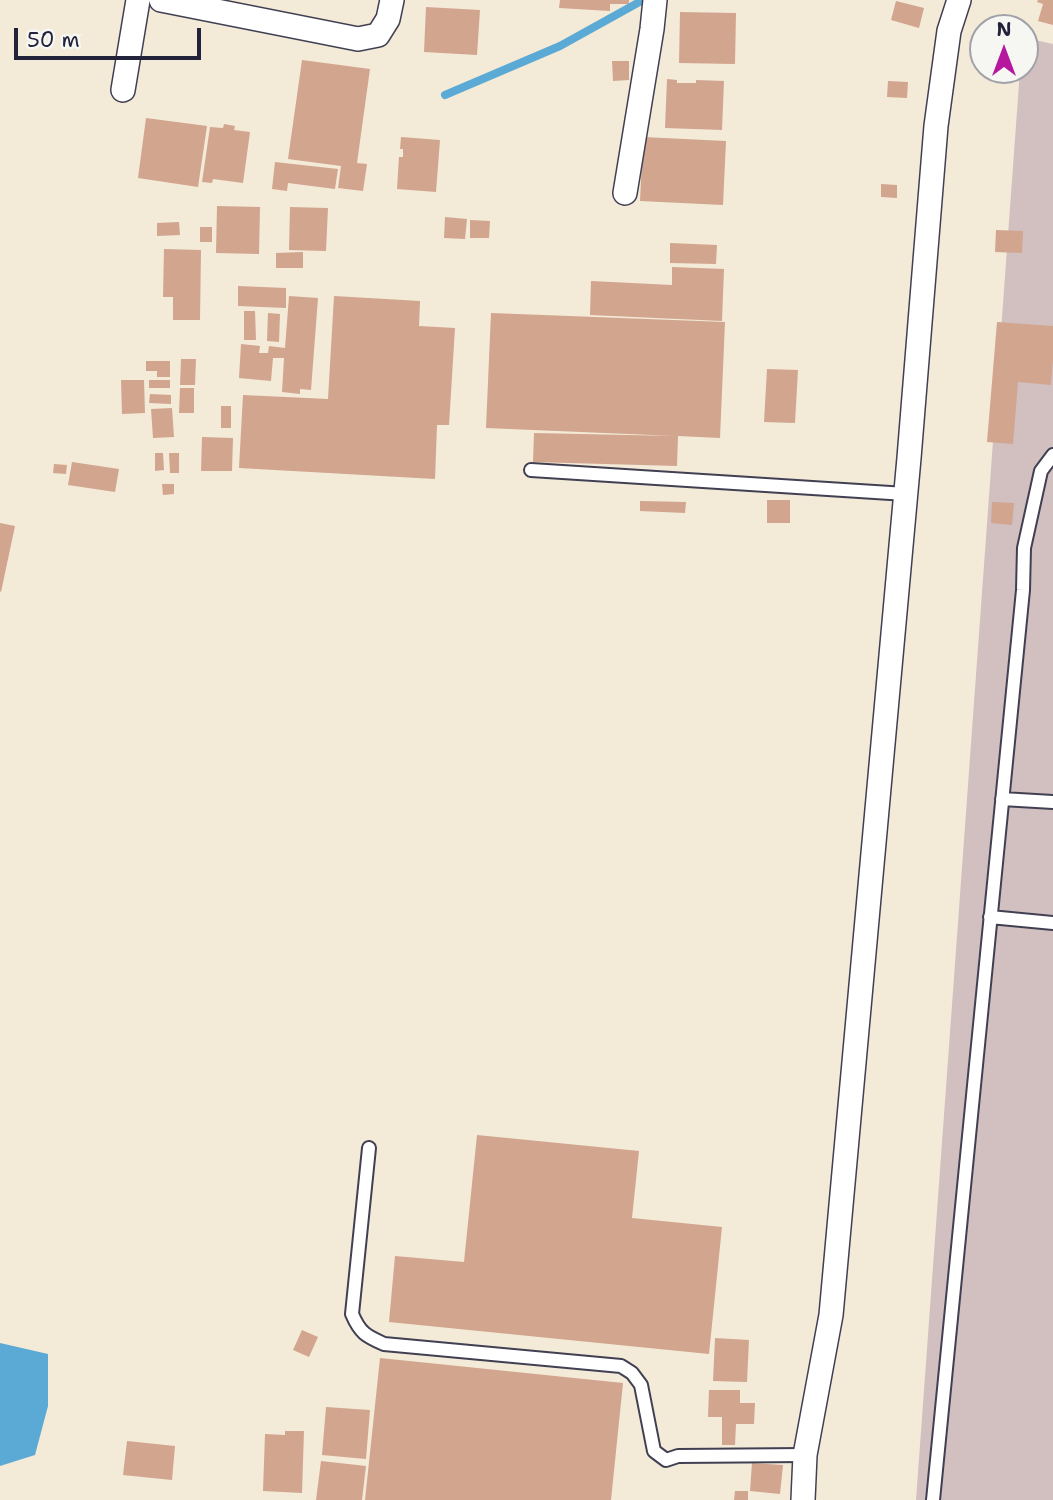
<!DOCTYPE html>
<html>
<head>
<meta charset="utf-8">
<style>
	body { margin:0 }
	#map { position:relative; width:1053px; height:1500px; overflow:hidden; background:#f3ead8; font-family:"Shantell Sans",sans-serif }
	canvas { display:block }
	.north { position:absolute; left:969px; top:14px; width:70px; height:70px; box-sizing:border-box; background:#f6f6f2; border:2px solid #a1a1a9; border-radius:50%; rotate:0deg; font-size:19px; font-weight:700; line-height:28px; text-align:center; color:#22223b }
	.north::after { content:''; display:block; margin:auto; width:24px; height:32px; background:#b5179e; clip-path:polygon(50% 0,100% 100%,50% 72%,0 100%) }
	.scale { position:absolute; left:14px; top:28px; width:187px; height:32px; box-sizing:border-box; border:4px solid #22223b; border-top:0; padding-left:9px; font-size:21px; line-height:24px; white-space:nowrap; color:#22223b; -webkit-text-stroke:5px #f6f6f2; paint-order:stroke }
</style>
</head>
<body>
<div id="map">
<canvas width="1053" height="1500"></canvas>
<div class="north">N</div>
<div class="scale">50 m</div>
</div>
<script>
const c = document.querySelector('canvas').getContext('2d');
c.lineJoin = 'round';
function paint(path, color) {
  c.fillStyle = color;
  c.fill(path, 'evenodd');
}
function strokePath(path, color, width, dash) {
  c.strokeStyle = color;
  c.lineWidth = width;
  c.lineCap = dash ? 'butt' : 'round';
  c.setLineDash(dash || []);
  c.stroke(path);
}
paint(new Path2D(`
	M1025,38L1053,44V1500H916L1020,70H1025Z`), '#d2bfc0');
paint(new Path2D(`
	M0,1343L48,1354V1406L35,1455L0,1466Z`), '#5baad5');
strokePath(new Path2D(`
	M445,95L560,46L643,0`), '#5baad5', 8);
paint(new Path2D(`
	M560,0H629V4H610V11L559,8Z
	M1038,0H1053V25L1038,21L1043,4L1037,2Z
	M896,1L924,8L919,28L891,20Z
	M426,7L480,10L477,55L424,52Z
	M680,12L736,13L735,64L679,63Z
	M302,60L370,69L357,163L367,164L363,191L338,188L341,166L288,159Z
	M612,61H629V80L613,81Z
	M667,79L677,80V83H696V80L724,81L722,130L665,128Z
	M888,81L908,82L907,98L887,97Z
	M146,118L207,126L198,187L138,178Z
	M224,124L235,126L234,130L250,132L243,183L213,179L212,183L202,182L210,127L223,128Z
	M401,137L440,140L436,192L397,189L399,157H403V149H400Z
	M643,137L726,141L723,205L640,201Z
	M275,162L338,169L335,189L288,183L287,191L272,189Z
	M881,184L897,185V198L881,197Z
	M217,206L260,207L259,254L216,253Z
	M290,207L328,208L326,251L289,250Z
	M445,217L467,219L465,239L444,238Z
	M470,220L490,221L489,238H470Z
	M179,222L180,235L157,236V223Z
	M200,227H212V242H200Z
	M996,230L1023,231L1022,253L995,252Z
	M670,243L717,245L716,264L670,263Z
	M164,249L201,250L200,320H173V297H163Z
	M303,252V268H276V253Z
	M672,267L724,269L722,321L590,315L591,281L672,285Z
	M238,286L286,288V308L238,306Z
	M289,296L318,298L311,390L300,389V394L282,392L284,358H273L271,381L239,378L241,344L260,346L259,353H268L269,346L285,348Z
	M334,296L420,301L419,326L455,328L449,425H437L435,479L239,468L243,395L328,399Z
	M244,311H255L256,340H244Z
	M268,313L280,314L279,342L267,341Z
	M491,313L725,322L720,438L678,436L677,466L533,462L534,433L675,436L486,428Z
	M997,322L1053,326V359L1051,385L1018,382L1013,444L987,442Z
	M181,359H196L195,385H180Z
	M146,361H170V377H157V371H146Z
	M767,369L798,370L795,423L764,422Z
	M121,380H144L145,413L122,414Z
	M149,380H170V388H149Z
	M180,388H194V413H179Z
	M150,394L171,395V404L149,403Z
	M221,406H231V428H221Z
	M172,408L174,437L153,438L151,409Z
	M202,437L233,438L232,471H201Z
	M155,453H163L164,470L155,471Z
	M169,453H179V473H170Z
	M72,462L119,469L115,492L68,485Z
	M54,464L67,465L66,474L53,473Z
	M162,484H174V494L163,495Z
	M767,500H790V523H767Z
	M640,501L686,502L685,513L640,511Z
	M992,502L1014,503L1012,525L991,523Z
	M0,523L15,526L1,592L0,591Z
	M477,1135L639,1151L632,1218L722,1227L709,1354L389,1322L395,1256L464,1262Z
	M302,1330L318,1337L309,1357L293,1350Z
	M715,1338L749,1340L747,1382L713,1381Z
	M380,1358L623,1383L611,1500H365Z
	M709,1390H740V1403H755L754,1424H736L735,1445H722V1417H708Z
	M326,1407L370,1410L366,1459L322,1455Z
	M285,1431H304L302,1493L263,1491L265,1434L285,1435Z
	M127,1441L175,1446L172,1480L123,1475Z
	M321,1461L366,1466L362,1500H316Z
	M752,1463L783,1465L780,1494L750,1491Z
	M735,1491H748V1500H734Z`), '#d2a58f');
const service = new Path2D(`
	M531,470L906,494
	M1002,799L1053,802
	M990,917L1053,923
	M369,1148L352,1314C360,1333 366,1336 384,1344L621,1366L632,1373L641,1385L654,1451L666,1460L678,1456L805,1455
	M933,1500L1023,590L1024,548L1041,471L1053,455`);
const minor = new Path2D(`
	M161,0L358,39L378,35L388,19L392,0
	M123,90L138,0
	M625,193L652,29L655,0
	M803,1500L805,1455L831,1315L909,458L936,126L949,31L959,0`);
strokePath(service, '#414053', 16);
strokePath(minor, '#414053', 26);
strokePath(service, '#fff', 12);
strokePath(minor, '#fff', 23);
</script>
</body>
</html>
